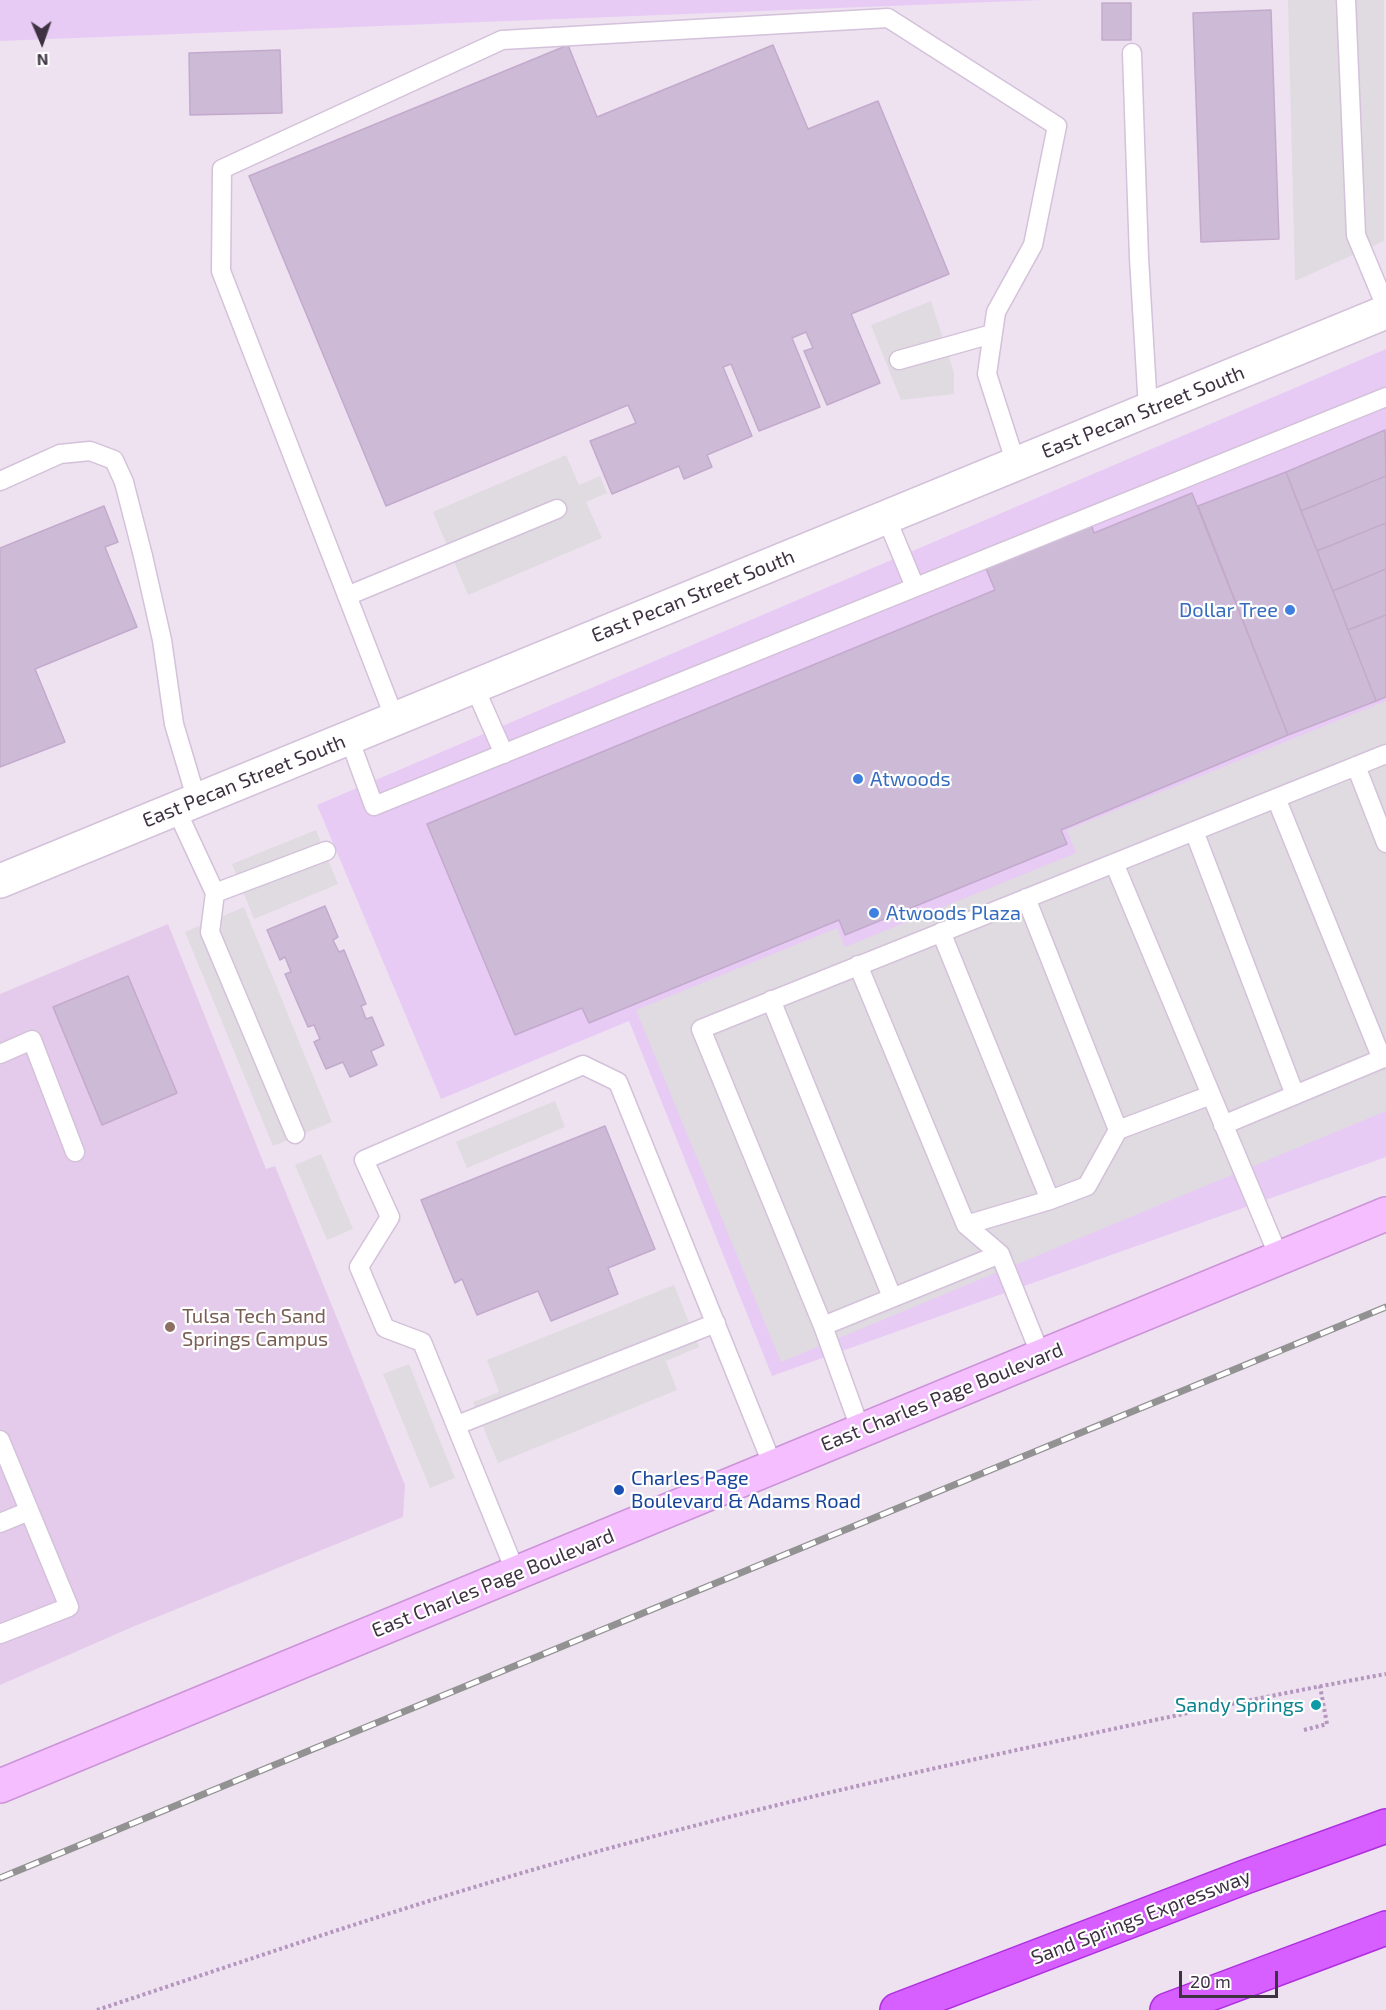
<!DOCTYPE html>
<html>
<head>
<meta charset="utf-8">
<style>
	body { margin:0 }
	#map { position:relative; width:1386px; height:2010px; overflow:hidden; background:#eee2f1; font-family:"Exo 2",sans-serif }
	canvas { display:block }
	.north { position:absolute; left:12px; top:12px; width:60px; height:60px; -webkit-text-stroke:4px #fff; paint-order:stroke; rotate:178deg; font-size:16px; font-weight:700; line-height:24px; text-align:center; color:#3e3242 }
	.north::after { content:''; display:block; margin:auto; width:21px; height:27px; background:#3e3242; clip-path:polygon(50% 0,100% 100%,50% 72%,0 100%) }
	.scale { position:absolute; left:1179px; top:1971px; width:99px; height:27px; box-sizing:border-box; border:3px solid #3e3242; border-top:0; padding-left:8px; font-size:18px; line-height:21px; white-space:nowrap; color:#3e3242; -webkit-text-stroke:4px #fff; paint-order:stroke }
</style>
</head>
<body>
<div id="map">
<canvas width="1386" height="2010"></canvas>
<div class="north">N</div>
<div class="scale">20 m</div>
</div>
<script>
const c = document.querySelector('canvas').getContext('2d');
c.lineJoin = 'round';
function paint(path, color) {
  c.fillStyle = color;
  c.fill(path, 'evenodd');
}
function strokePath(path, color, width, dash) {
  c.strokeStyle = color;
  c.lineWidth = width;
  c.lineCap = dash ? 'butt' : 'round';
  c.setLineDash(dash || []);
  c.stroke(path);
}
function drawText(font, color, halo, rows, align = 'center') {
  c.font = font + ' "Exo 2",sans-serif';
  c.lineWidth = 4.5;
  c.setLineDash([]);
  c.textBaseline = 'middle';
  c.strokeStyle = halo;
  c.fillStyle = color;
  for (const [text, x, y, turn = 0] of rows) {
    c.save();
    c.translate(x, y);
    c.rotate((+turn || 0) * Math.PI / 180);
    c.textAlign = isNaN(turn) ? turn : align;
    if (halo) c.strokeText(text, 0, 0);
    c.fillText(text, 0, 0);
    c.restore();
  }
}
paint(new Path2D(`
	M0,0H1042L0,41Z
	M1386,349V1157L772,1376L629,1021L441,1099L317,805Z`), '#e7cbf5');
paint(new Path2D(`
	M168,924L266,1169L275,1166L405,1485L403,1517L130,1628L0,1685V994Z`), '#e5cbeb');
paint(new Path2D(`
	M1288,0H1384V241L1295,281Z
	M931,301L954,373V394L901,400L871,325Z
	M566,455L579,485L600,476L607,493L586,502L602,538L468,595L433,512Z
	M1386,701V1111L781,1362L636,1010L837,928L845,947L1076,853L1067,830Z
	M316,830L338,884L254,919L232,864Z
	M244,907L332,1122L273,1146L185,932Z
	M555,1101L565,1127L467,1168L456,1142Z
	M321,1154L353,1229L327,1240L295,1165Z
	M674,1285L699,1347L666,1361L677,1390L498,1463L473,1402L499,1392L487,1360Z
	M409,1364L455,1478L430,1488L383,1374Z`), '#dfdbe1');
const building = new Path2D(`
	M1102,3H1131V40H1102Z
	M1271,10L1279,239L1201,242L1193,13Z
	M568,45L597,117L773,45L808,129L878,101L949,274L851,314L880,383L827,405L804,351L813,348L806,332L792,338L820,407L759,431L731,364L723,367L752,436L707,455L712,467L684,479L679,466L612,494L590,441L636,423L628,405L386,506L249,176Z
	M280,50L282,113L190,115L189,53Z
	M1385,430L1386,476L1301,511L1286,472Z
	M1286,472L1376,701L1288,735L1198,506Z
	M1386,476V523L1317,551L1301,511Z
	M1192,493L1288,735L1061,830L1067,844L845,935L839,920L589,1023L582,1008L515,1035L427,824L995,590L984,564L1090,521L1094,533Z
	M104,506L118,542L105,547L137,627L35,669L65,742L0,767V548Z
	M1386,523V569L1333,591L1317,551Z
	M1386,569V615L1348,630L1333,591Z
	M1386,615V697L1376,701L1348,630Z
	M325,906L338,937L333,940L339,952L344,950L366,1004L361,1006L366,1019L372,1017L384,1045L371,1051L377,1065L350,1077L343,1062L326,1069L314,1042L320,1039L314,1025L308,1027L285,974L291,972L285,957L280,960L267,930Z
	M128,976L177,1093L102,1125L53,1007Z
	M605,1126L655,1249L608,1268L618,1294L551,1321L538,1291L477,1315L462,1279L455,1283L421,1200Z`);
paint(building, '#cdbad6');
strokePath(building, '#c3aacd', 1.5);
const lane = new Path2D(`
	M1346,0L1356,235L1386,307
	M1132,53L1139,258L1148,409
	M899,360L992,334
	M0,481L60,454L90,451L114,460L124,482L143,556L162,640L174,724L197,801
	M886,517L915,587
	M347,596L557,509
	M474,686L504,754
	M395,719L221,271L222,169L502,40L888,18L1057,126L1033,245L996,312L987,374L1016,464
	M349,738L374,806L1386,397
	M1356,766L1386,843
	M1276,798L1382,1059
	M176,809L215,893L210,932L295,1134
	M1194,831L1295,1095
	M1114,863L1279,1257
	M215,893L326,851
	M1026,898L1118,1130
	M941,932L1050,1200
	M858,965L966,1225L1000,1254L1041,1356
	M771,1000L892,1297
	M0,1054L32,1040L75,1152
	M1223,1125L1386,1057
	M966,1225L1050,1200L1087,1186L1118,1130L1211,1095
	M823,1326L1000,1254
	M457,1425L716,1323
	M861,1431L823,1326L701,1029L1386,754
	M0,1440L69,1607L0,1634
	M0,1523L29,1511
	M516,1573L422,1342L385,1328L359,1267L390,1217L364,1160L583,1065L618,1082L773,1466`);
const street = new Path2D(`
	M0,881L1386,312`);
const secondary = new Path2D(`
	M0,1786L1386,1214`);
const highway = new Path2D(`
	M897,2010L1245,1877L1386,1826
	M1167,2010L1386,1928`);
strokePath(lane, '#d4c1da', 21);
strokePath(street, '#d4c1da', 36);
strokePath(secondary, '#cc94d8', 36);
strokePath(highway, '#ad2fde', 36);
strokePath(new Path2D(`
	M1304,1730L1327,1724L1320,1686
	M97,2010C230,1966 363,1920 498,1880C682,1825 870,1782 1058,1741C1167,1717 1276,1694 1386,1674`), '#b496be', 4, [3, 3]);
strokePath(lane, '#fff', 18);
strokePath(street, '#fff', 33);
strokePath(secondary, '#f5beff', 33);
strokePath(highway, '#d85fff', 33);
const rail = new Path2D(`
	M0,1878L1386,1307`);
strokePath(rail, '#929292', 7);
strokePath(rail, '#fff', 4.5, [14]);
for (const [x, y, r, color] of [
	[1290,610,6,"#3f7fe0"],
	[858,779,6,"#3f7fe0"],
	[874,913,6,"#3f7fe0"],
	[170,1327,6,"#8d6e63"],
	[619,1490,6,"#1a4fb4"],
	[1316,1705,6,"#0f9aa8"]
]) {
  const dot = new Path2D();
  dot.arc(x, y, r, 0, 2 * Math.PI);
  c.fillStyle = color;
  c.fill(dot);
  strokePath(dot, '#fff', 2);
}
drawText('20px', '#3e3242', '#fff', [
	["East Pecan Street South",1143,412,-22],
	["East Pecan Street South",693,596,-22],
	["East Pecan Street South",244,781,-22],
	["East Charles Page Boulevard",942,1397,-22],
	["East Charles Page Boulevard",493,1583,-22],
	["Sand Springs Expressway",1141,1917,-21]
]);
drawText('20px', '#366cbe', '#fff', [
	["Dollar Tree",1278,610,"right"],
	["Atwoods",870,779],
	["Atwoods Plaza",886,913]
], 'left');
drawText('20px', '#785e54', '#fff', [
	["Tulsa Tech Sand",182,1316],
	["Springs Campus",182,1339]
], 'left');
drawText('20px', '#164399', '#fff', [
	["Charles Page",631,1478],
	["Boulevard & Adams Road",631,1501]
], 'left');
drawText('20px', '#0d838f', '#fff', [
	["Sandy Springs",1304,1705]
], 'right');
</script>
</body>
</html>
